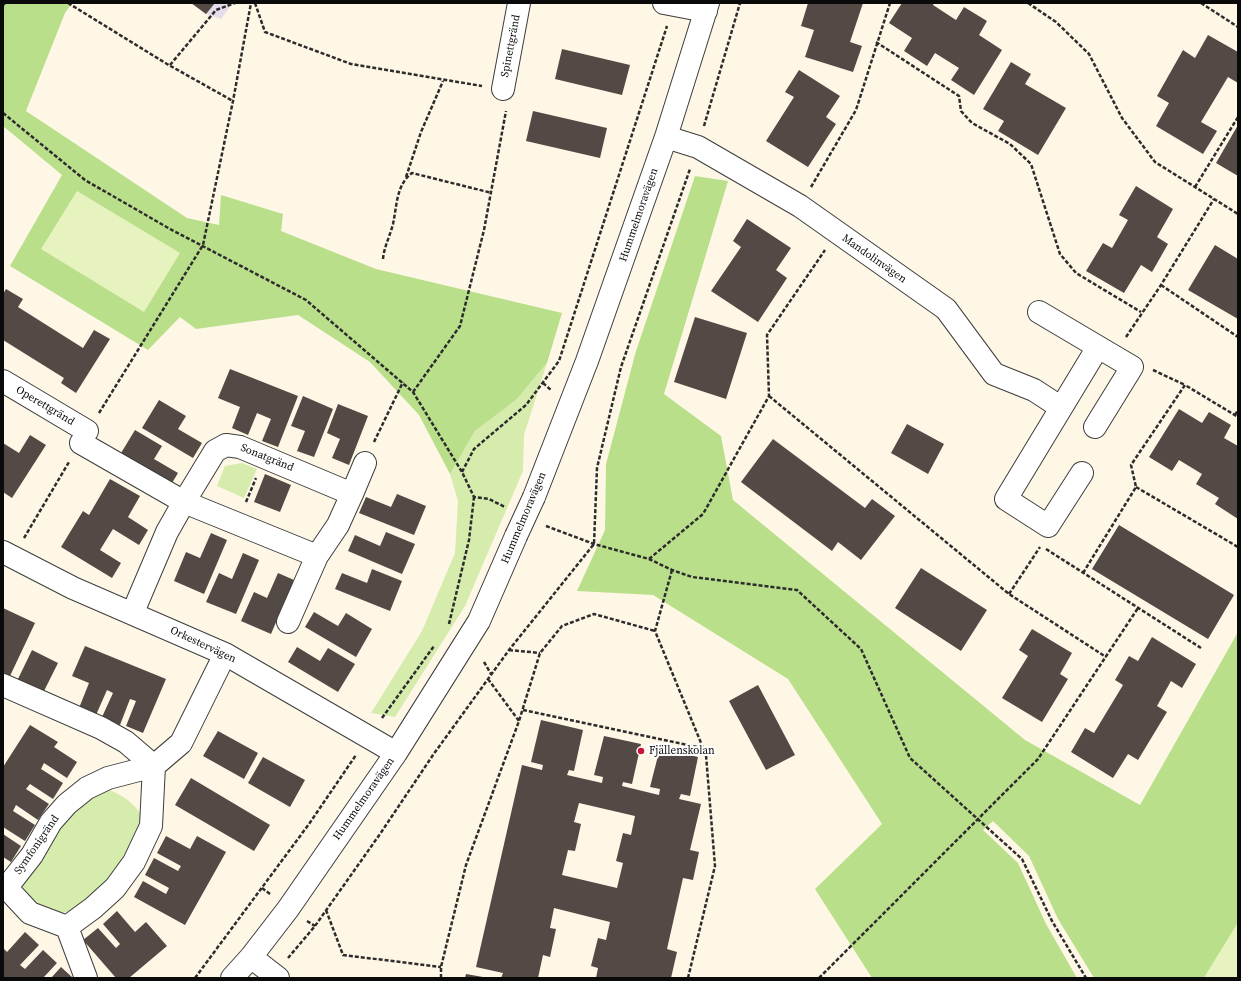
<!DOCTYPE html>
<html>
<head>
<meta charset="utf-8">
<style>
	body { margin:0 }
	#map { position:relative; width:1241px; height:981px; overflow:hidden; background:#fff7e6; font-family:"Source Serif 4",serif }
	canvas { display:block }
	.frame { position:absolute; inset:0; border:4px solid #0a0a0a; pointer-events:none }
</style>
</head>
<body>
<div id="map">
<canvas width="1241" height="981"></canvas>
<div class="frame"></div>
</div>
<script>
const c = document.querySelector('canvas').getContext('2d');
c.lineJoin = 'round';
function paint(path, color) {
  c.fillStyle = color;
  c.fill(path, 'evenodd');
}
function strokePath(path, color, width, dash) {
  c.strokeStyle = color;
  c.lineWidth = width;
  c.lineCap = dash ? 'butt' : 'round';
  c.setLineDash(dash || []);
  c.stroke(path);
}
function drawText(font, color, halo, rows, align = 'center') {
  c.font = font + ' "Source Serif 4",serif';
  c.lineWidth = 4;
  c.setLineDash([]);
  c.textBaseline = 'middle';
  c.strokeStyle = halo;
  c.fillStyle = color;
  for (const [text, x, y, turn = 0] of rows) {
    c.save();
    c.translate(x, y);
    c.rotate((+turn || 0) * Math.PI / 180);
    c.textAlign = isNaN(turn) ? turn : align;
    if (halo) c.strokeText(text, 0, 0);
    c.fillText(text, 0, 0);
    c.restore();
  }
}
paint(new Path2D(`
	M192,3H233L221,19L206,14Z`), '#e7dcea');
paint(new Path2D(`
	M547,363L524,435L523,471L465,606L395,717L371,713L422,631L455,553L458,501L450,474L475,431L516,400Z
	M242,463L257,469L244,498L217,486L225,466Z
	M107,789C125,796 138,805 145,823L115,873L76,910L49,915L27,899L21,883C45,846 65,809 107,789Z`), '#d5ecad');
paint(new Path2D(`
	M3,3H72L65,13L26,111L187,218L219,225L221,195L283,214L281,231L376,269L562,313L547,363L516,400L475,431L450,474L419,415L370,362L298,315L196,329L180,317L148,350L10,266L62,175L3,126Z
	M695,176L728,181L664,394L721,436L733,500L1025,740L1140,805L1238,632V923L1204,978H1094L1058,919L1029,856L993,821L983,830L1018,863L1046,924L1077,978H872L815,889L882,824L788,679L653,595L577,591L605,530L606,464L636,351Z`), '#badf8b');
paint(new Path2D(`
	M77,191L180,253L144,312L41,249Z
	M1238,923V978H1204Z`), '#e7f3bf');
paint(new Path2D(`
	M191,3H215L206,14Z
	M808,3H863L850,42L862,46L853,72L805,57L814,30L801,26Z
	M902,3H934L933,5L956,20L964,7L987,21L979,35L1002,50L974,95L951,80L959,68L935,53L927,66L904,51L912,38L889,23Z
	M1208,35L1238,52V83L1228,77L1201,122L1217,131L1203,154L1156,126L1169,103L1157,96L1183,50L1195,58Z
	M562,49L630,65L622,95L555,79Z
	M1011,62L1031,74L1025,84L1066,108L1038,155L998,131L1004,121L983,109Z
	M799,70L840,96L826,117L836,124L808,167L766,141L794,97L785,92Z
	M533,111L607,128L600,158L526,141Z
	M1238,125V176L1216,163Z
	M1136,186L1173,209L1157,237L1168,244L1152,272L1141,265L1124,293L1086,271L1103,243L1112,248L1128,220L1119,215Z
	M747,219L791,248L776,270L787,278L758,322L711,291L741,247L733,241Z
	M1215,245L1238,259V319L1188,290Z
	M6,289L23,299L18,307L83,348L94,330L110,339L76,393L61,383L64,378L3,340V294Z
	M695,317L747,333L726,399L674,382Z
	M230,369L298,396L278,447L262,441L271,419L257,413L248,435L232,428L240,407L218,398Z
	M303,396L333,409L314,457L297,451L305,431L291,426Z
	M159,400L186,416L178,429L202,443L193,458L142,428Z
	M338,404L368,416L349,465L332,458L340,439L327,433Z
	M1179,409L1202,423L1209,412L1231,425L1224,438L1238,446V519L1215,504L1219,498L1196,484L1202,474L1179,460L1172,471L1149,457Z
	M907,424L944,444L928,474L891,453Z
	M135,430L162,446L154,459L178,473L169,488L118,458Z
	M30,435L46,445L12,498L3,492V443L19,453Z
	M773,439L865,508L872,499L895,516L861,560L838,542L832,551L741,482Z
	M265,474L291,485L280,512L254,502Z
	M110,479L140,496L128,517L148,530L139,545L113,529L100,550L121,563L112,578L61,547L83,511L89,515Z
	M397,494L426,506L414,535L359,513L366,497L391,507Z
	M1119,525L1234,595L1208,639L1092,569Z
	M386,532L415,544L402,574L348,551L355,535L380,546Z
	M211,533L227,540L204,594L174,581L186,552L200,558Z
	M243,553L259,560L236,614L206,602L219,573L232,579Z
	M921,568L987,610L961,651L895,608Z
	M372,569L402,581L390,611L335,589L342,573L367,583Z
	M278,573L294,580L271,634L241,621L254,592L267,598Z
	M3,608L35,623L10,676L3,673Z
	M314,612L338,626L346,613L372,629L356,657L305,627Z
	M1032,629L1072,653L1060,674L1068,679L1042,722L1002,698L1028,656L1019,650Z
	M1152,637L1196,664L1182,688L1171,681L1157,706L1167,712L1138,760L1128,754L1113,778L1071,752L1085,728L1094,733L1123,685L1115,680L1129,656L1138,661Z
	M85,646L166,679L143,733L126,726L136,701L130,699L120,725L102,717L113,693L107,690L96,715L79,708L89,683L72,676Z
	M297,647L320,661L328,648L355,664L338,692L288,662Z
	M32,650L58,663L43,693L17,681Z
	M758,685L795,755L766,770L729,701Z
	M541,720L583,730L574,771L569,770L567,775L602,783L603,777L594,775L604,736L641,744L632,784L623,782L622,786L659,795L660,789L650,787L660,748L698,757L690,796L681,794L679,799L701,804L690,850L699,852L693,880L683,878L667,949L677,952L671,978H596L598,968L591,966L598,938L606,940L610,922L554,908L550,928L556,929L550,957L543,955L538,978H501L503,973L476,967L522,765L542,770L543,765L531,762ZM579,803L635,816L631,835L623,833L616,861L623,863L617,888L562,875L568,850L575,851L581,824L574,822Z
	M30,725L58,742L54,747L77,762L67,778L44,763L41,769L63,783L53,799L30,784L26,789L49,804L38,820L16,805L13,811L35,825L25,841L3,827V767Z
	M218,731L258,753L244,779L203,756Z
	M263,757L305,780L290,807L248,783Z
	M191,778L270,825L254,851L175,805Z
	M3,834L21,846L11,862L3,857Z
	M166,836L190,849L197,836L226,852L185,925L134,897L143,881L166,894L169,888L145,875L154,858L178,871L181,866L157,853Z
	M117,911L135,932L146,922L167,946L129,978H116L83,940L98,928L116,948L120,944L103,924Z
	M25,932L39,945L20,965L25,969L43,950L57,963L43,978H3V948L7,952Z
	M61,967L73,978H51Z
	M466,974L483,977V978H465Z`), '#534945');
const minor = new Path2D(`
	M664,3L706,11
	M503,89L519,3
	M666,137L698,147L800,206L946,309L994,374L1034,390L1060,407
	M1039,312L1132,367L1095,427
	M3,381L87,431
	M81,443L184,502L167,532L133,612
	M1082,473L1048,526L1006,499L1098,347
	M352,494L365,463
	M534,497L587,361L666,137L708,3
	M3,552L73,588L225,654L396,753
	M288,622L317,556L338,525L352,494L240,447L226,445L215,451L184,502L317,556
	M3,685L101,728L126,742L154,766
	M3,884L30,913L67,927L86,978
	M7,887L32,855L51,822L67,804L87,788L108,778L154,766L181,743L225,654
	M67,927L93,908L115,888L134,862L151,826L154,766
	M251,957L278,978
	M232,978L251,957L288,909L396,753L479,621L516,536`);
strokePath(minor, '#3d3d3d', 24);
strokePath(new Path2D(`
	M68,3L167,64L233,101
	M255,3L265,32L351,64L482,86
	M1028,3L1056,22L1089,54L1122,118L1155,162L1238,214
	M1201,3L1238,27
	M3,5L5,3
	M876,42L959,96L961,111L972,123L1010,144L1031,164L1060,254L1076,273L1141,312
	M170,65L216,10L235,3
	M3,113L85,180L170,229L306,300L413,392L462,472L474,497L489,499L505,507
	M704,126L740,3
	M406,177L421,132L443,81
	M811,187L856,110L890,3
	M1195,187L1238,117
	M383,259C384,247 390,236 393,224C397,206 396,185 412,173L492,193
	M1161,285L1238,337
	M1126,337L1161,285L1214,199
	M1153,370L1185,385
	M543,383L551,390
	M413,392L460,326L484,230L506,111
	M769,396L1009,594L1106,657
	M99,413L203,245L233,101L251,3
	M1235,415L1238,410
	M374,442L403,382
	M462,472L474,449L526,405L559,361L667,26
	M1136,487L1238,547
	M246,502L256,478
	M546,526L594,544L649,559L672,570L692,577L797,590L861,649L910,758L1022,859L1052,921L1086,978
	M24,538L69,462
	M1046,549L1201,648
	M649,559L703,514L769,396L767,335L825,250
	M672,570L655,631L706,755L715,866L688,978
	M1083,573L1136,487L1131,465L1185,385L1238,417
	M1009,594L1040,547
	M449,624L469,540L474,497
	M509,650L540,653
	M484,662L491,674
	M488,679L519,721
	M523,710L702,748
	M382,718L434,646
	M262,888L270,894
	M326,910L343,955L441,967
	M307,921L315,926
	M288,958L315,926L380,834L433,755L509,650L594,544L597,468L621,367L690,169
	M195,978L309,824L356,755
	M441,978V967L466,865L519,721L540,653L562,626L594,614L655,631
	M819,978L1038,759L1138,608`), '#2c2c2c', 2.5, [4, 2]);
strokePath(minor, '#fff', 22);
const minorBridge = new Path2D(`
	M516,536L534,497`);
strokePath(minorBridge, '#3d3d3d', 24, []);
strokePath(minorBridge, '#fff', 22);
for (const [x, y, r, color] of [
	[641,751,4,"#c51633"]
]) {
  const dot = new Path2D();
  dot.arc(x, y, r, 0, 2 * Math.PI);
  c.fillStyle = color;
  c.fill(dot);
  strokePath(dot, '#fff', 1.5);
}
drawText('11px', '#0a0a0a', '#fff', [
	["Spinettgränd",511,46,-79],
	["Hummelmoravägen",639,215,-71],
	["Mandolinvägen",874,259,35],
	["Operettgränd",45,406,31],
	["Sonatgränd",267,458,22],
	["Hummelmoravägen",524,518,-67],
	["Orkestervägen",203,645,25],
	["Hummelmoravägen",364,799,-55],
	["Symfonigränd",37,845,-55]
]);
drawText('11px', '#0a0a0a', '#fff', [
	["Fjällenskolan",649,751]
], 'left');
</script>
</body>
</html>
